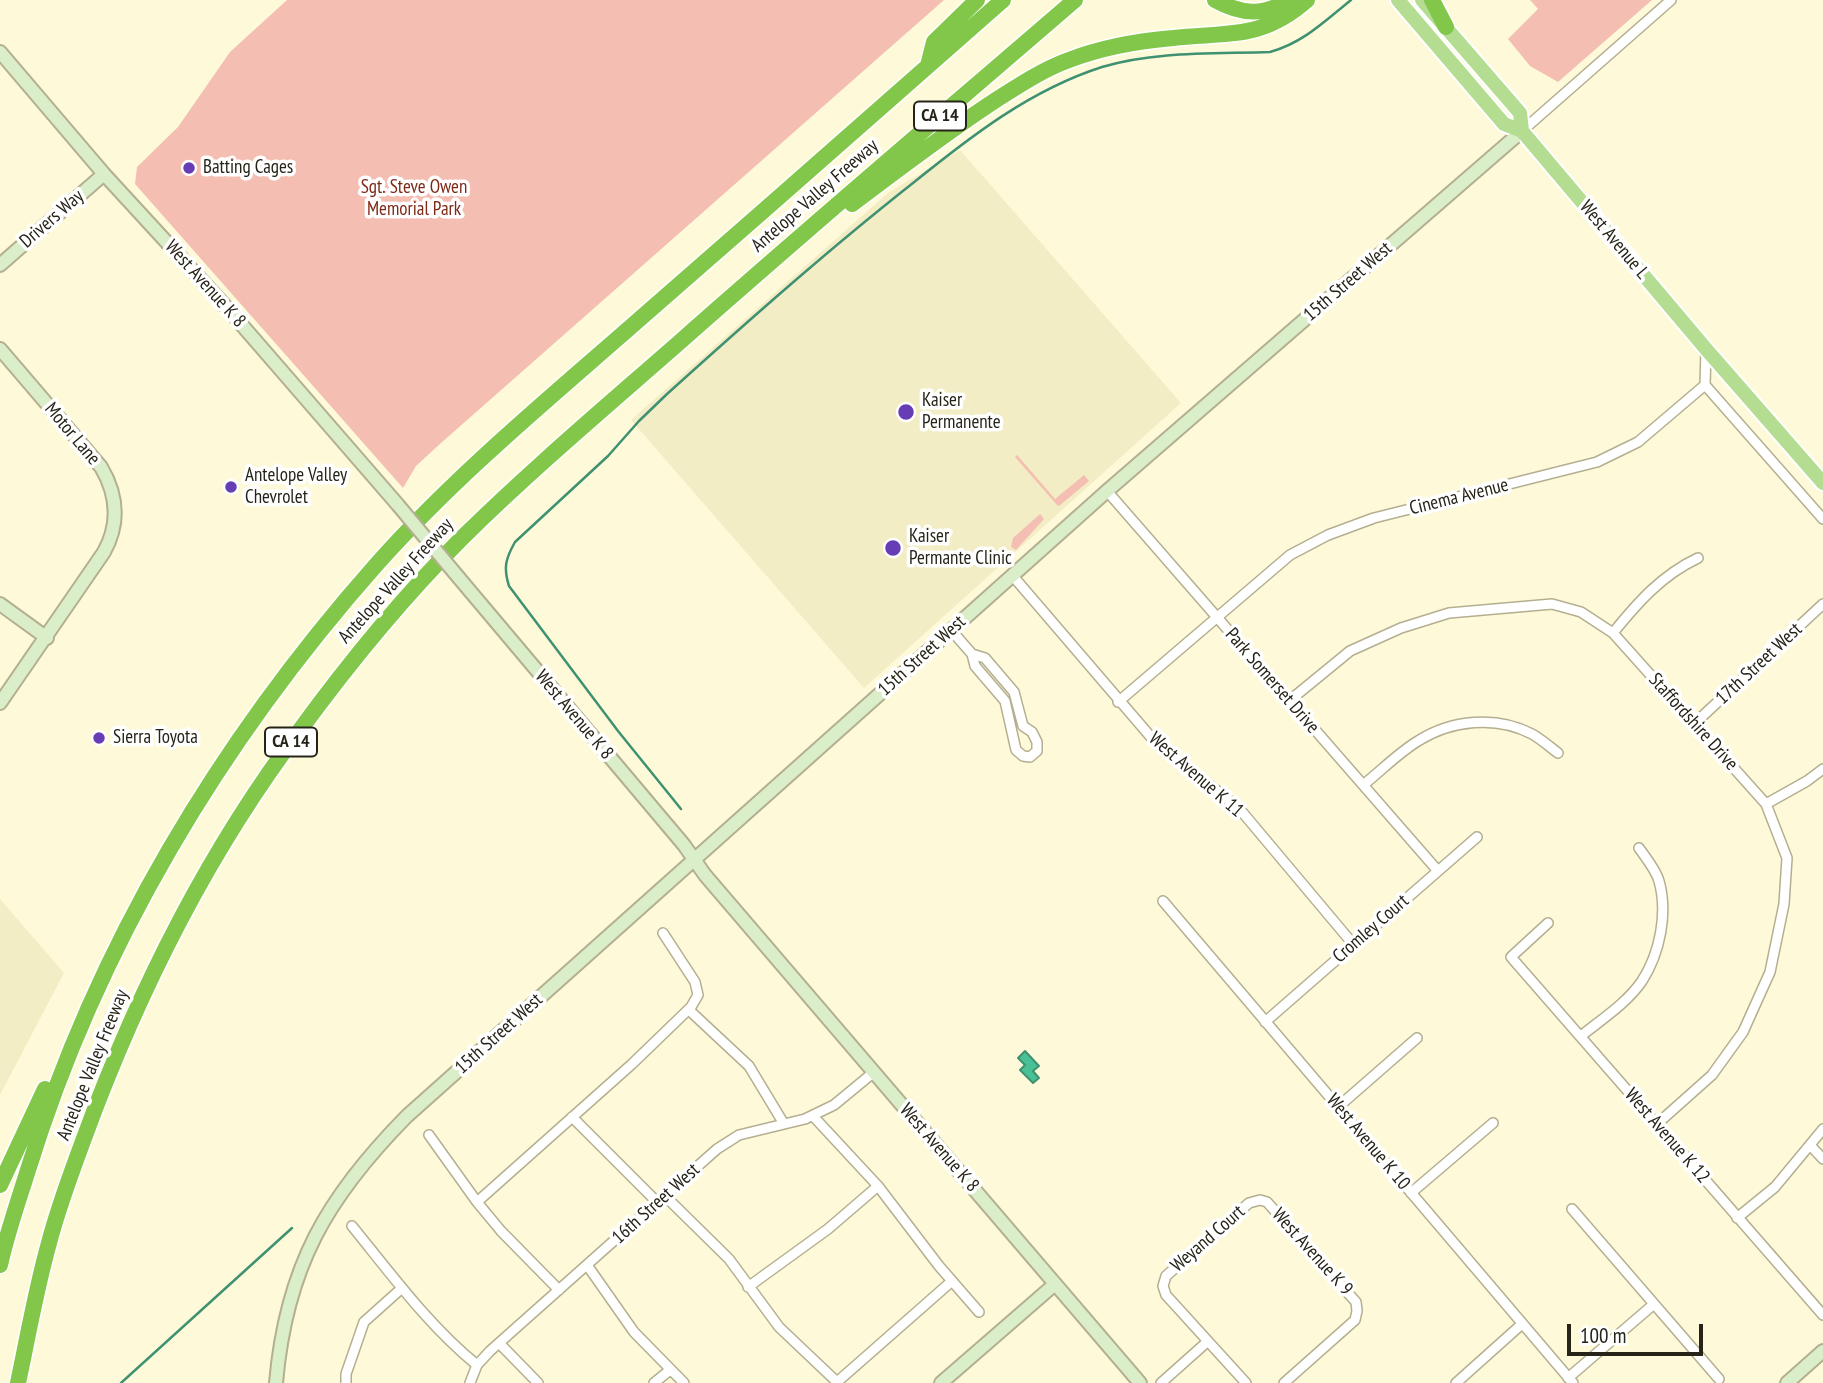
<!DOCTYPE html>
<html>
<head>
<meta charset="utf-8">
<style>
	body { margin:0 }
	#map { position:relative; width:1823px; height:1383px; overflow:hidden; background:#fefad9; font-family:"PT Sans Narrow",sans-serif }
	canvas { display:block }
	.scale { position:absolute; left:1567px; top:1324px; width:136px; height:32px; box-sizing:border-box; border:4px solid #262418; border-top:0; padding-left:9px; font-size:21px; line-height:24px; white-space:nowrap; color:#262418; -webkit-text-stroke:5px #fff; paint-order:stroke }
</style>
</head>
<body>
<div id="map">
<canvas width="1823" height="1383"></canvas>
<div class="scale">100 m</div>
</div>
<script>
const c = document.querySelector('canvas').getContext('2d');
c.lineJoin = 'round';
function paint(path, color) {
  c.fillStyle = color;
  c.fill(path, 'evenodd');
}
function strokePath(path, color, width, dash) {
  c.strokeStyle = color;
  c.lineWidth = width;
  c.lineCap = dash ? 'butt' : 'round';
  c.setLineDash(dash || []);
  c.stroke(path);
}
function drawText(font, color, halo, rows, align = 'center') {
  c.font = font + ' "PT Sans Narrow",sans-serif';
  c.lineWidth = 7;
  c.setLineDash([]);
  c.textBaseline = 'middle';
  c.strokeStyle = halo;
  c.fillStyle = color;
  for (const [text, x, y, turn = 0] of rows) {
    c.save();
    c.translate(x, y);
    c.rotate((+turn || 0) * Math.PI / 180);
    c.textAlign = isNaN(turn) ? turn : align;
    if (halo) c.strokeText(text, 0, 0);
    c.fillText(text, 0, 0);
    c.restore();
  }
}
paint(new Path2D(`
	M960,150L1181,403L864,688L631,420L888,193Z
	M0,899L64,973L0,1095Z`), '#f3edc5');
paint(new Path2D(`
	M287,0H944L441,443L416,466L403,488L135,184L137,167L178,127L230,52Z
	M1530,0H1652L1558,82L1530,66L1508,39L1538,9Z
	M1017,455L1055,499L1084,475L1089,481L1059,506L1057,505L1015,457Z
	M1040,514L1044,519L1016,550L1011,547L1013,538Z`), '#f4bfb2');
const water = new Path2D(`
	M1025,1051L1039,1066L1033,1071L1039,1078L1033,1083L1020,1070L1025,1065L1018,1058Z`);
paint(water, '#4ac097');
strokePath(water, '#3f9171', 2);
strokePath(new Path2D(`
	M681,809L618,731L509,586C503,567 506,558 515,542L608,456L639,421L667,394C748,321 828,250 913,183C970,137 1030,90 1102,67C1155,51 1214,54 1270,52C1303,43 1325,21 1351,0
	M121,1383L292,1228`), '#3f9171', 2.5);
const street = new Path2D(`
	M1522,131L1671,0
	M1706,349L1705,385L1823,519
	M1107,491L1438,871
	M1012,575L1156,743C1184,768 1216,787 1243,813L1353,944
	M951,630L972,654L975,666L1005,701L1016,750L1023,756L1030,757L1037,751V742L1032,732L1023,726L1014,692L985,658L972,654
	M1613,633C1638,602 1662,575 1698,558
	M1289,701L1350,651L1401,628L1449,613L1552,604L1581,612L1613,633L1766,804L1787,858L1784,904L1770,972L1743,1032L1712,1075L1657,1124
	M1118,702L1290,555L1328,535L1374,518L1597,462L1638,442L1705,385
	M1694,724L1823,604
	M1363,785C1381,771 1398,753 1418,741C1451,720 1496,715 1532,734C1541,739 1550,747 1558,753
	M1766,804L1807,781L1823,769
	M1163,901L1573,1383
	M1548,923L1511,957L1823,1315
	M689,1010L749,1066L784,1124
	M1265,1022L1477,837
	M1581,1036C1602,1019 1627,1003 1642,981C1660,953 1668,913 1659,881C1656,870 1646,858 1639,848
	M1338,1107L1417,1038
	M813,1116L878,1186L939,1266L979,1312
	M572,1117L657,1202
	M429,1135L477,1202L501,1231L559,1290
	M1810,1145L1823,1159
	M1411,1193L1493,1123
	M665,1196L729,1259L779,1327L837,1382
	M477,1202L632,1064L691,1007L698,995L695,982L663,933
	M1572,1209L1719,1379
	M1737,1218L1775,1187L1823,1129
	M352,1226C391,1274 429,1326 477,1365
	M587,1265L634,1332L684,1383
	M748,1287L828,1229L878,1186
	M499,1343L538,1383
	M1568,1378L1654,1304
	M346,1383V1374L364,1322L402,1288
	M470,1383L477,1365L490,1351L717,1149L739,1135L805,1119L834,1105L874,1072
	M654,1383L670,1370
	M836,1383L952,1281
	M1161,1383L1207,1342
	M1246,1383L1166,1295L1163,1286L1166,1276L1249,1203L1260,1200L1267,1202L1356,1302L1357,1311L1355,1320L1284,1383
	M1456,1383L1522,1324`);
const secondary = new Path2D(`
	M0,52L104,174L228,309L398,505
	M0,265L104,174
	M0,349L101,467C117,494 120,523 104,552L0,703
	M459,578L684,845L705,875L1140,1383
	M0,604L47,638
	M276,1383C286,1267 327,1197 407,1116L1107,491L1522,131
	M941,1383L1055,1284
	M1787,1383L1823,1351`);
const primary = new Path2D(`
	M1398,0L1504,124L1522,131L1706,349L1823,483
	M1422,0L1520,113L1522,131`);
const highway = new Path2D(`
	M1215,0C1240,14 1264,17 1288,0
	M1432,0L1446,27
	M928,66L934,42L977,0
	M852,204C900,168 948,131 999,98C1021,84 1044,69 1069,60C1103,47 1137,41 1173,38C1228,32 1262,40 1307,0
	M0,1185L45,1089
	M0,1265C7,1233 18,1202 28,1170C97,946 221,740 376,565C457,474 551,397 642,317C763,212 882,106 1003,0
	M18,1383C28,1336 36,1289 49,1243C58,1208 71,1174 83,1141C136,996 207,853 300,730C349,663 403,597 462,538C532,469 608,405 682,340C812,225 944,113 1075,0`);
strokePath(street, '#b4af90', 12);
strokePath(secondary, '#b4af90', 16);
strokePath(primary, '#fff', 18);
strokePath(highway, '#fff', 19);
strokePath(street, '#fff', 9);
strokePath(secondary, '#daeec9', 12);
strokePath(primary, '#b4dd92', 14);
strokePath(highway, '#82c74a', 16);
const secondaryBridge = new Path2D(`
	M398,505L459,578`);
strokePath(secondaryBridge, '#b4af90', 16, []);
strokePath(secondaryBridge, '#daeec9', 12);
for (const [x, y, r, color] of [
	[189,168,7,"#673db5"],
	[906,412,9,"#673db5"],
	[231,487,7,"#673db5"],
	[893,548,9,"#673db5"],
	[99,738,7,"#673db5"]
]) {
  const dot = new Path2D();
  dot.arc(x, y, r, 0, 2 * Math.PI);
  c.fillStyle = color;
  c.fill(dot);
  strokePath(dot, '#fff', 2.5);
}
for (const [x, y, w] of [
	[940,116,52],
	[291,742,52]
]) {
  const box = new Path2D();
  box.roundRect(x - w / 2, y - 14.5, w, 29, 5);
  c.fillStyle = '#fff';
  c.fill(box);
  strokePath(box, '#262418', 2);
}
drawText('bold 18px', '#262418', null, [
	["CA 14",940,116],
	["CA 14",291,742]
]);
drawText('19px', '#262418', '#fff', [
	["Batting Cages",203,168],
	["Kaiser",922,401],
	["Permanente",922,423],
	["Antelope Valley",245,476],
	["Chevrolet",245,498],
	["Kaiser",909,537],
	["Permante Clinic",909,559],
	["Sierra Toyota",113,738]
], 'left');
drawText('19px', '#7f2a17', '#fff', [
	["Sgt. Steve Owen",414,188],
	["Memorial Park",414,210]
]);
drawText('19px', '#262418', '#fff', [
	["Antelope Valley Freeway",815,196,-41],
	["Drivers Way",52,219,-41],
	["West Avenue L",1614,240,50],
	["15th Street West",1348,282,-41],
	["West Avenue K 8",205,284,48],
	["Motor Lane",72,434,50],
	["Cinema Avenue",1459,497,-14],
	["Antelope Valley Freeway",396,581,-48],
	["15th Street West",922,656,-42],
	["17th Street West",1759,664,-43],
	["Park Somerset Drive",1272,681,49],
	["West Avenue K 8",574,715,50],
	["Staffordshire Drive",1693,722,48],
	["West Avenue K 11",1196,775,41],
	["Cromley Court",1371,929,-41],
	["15th Street West",499,1034,-42],
	["Antelope Valley Freeway",93,1065,-68],
	["West Avenue K 12",1667,1136,49],
	["West Avenue K 10",1368,1142,50],
	["West Avenue K 8",939,1148,49],
	["16th Street West",656,1204,-42],
	["Weyand Court",1208,1239,-41],
	["West Avenue K 9",1312,1252,48]
]);
</script>
</body>
</html>
